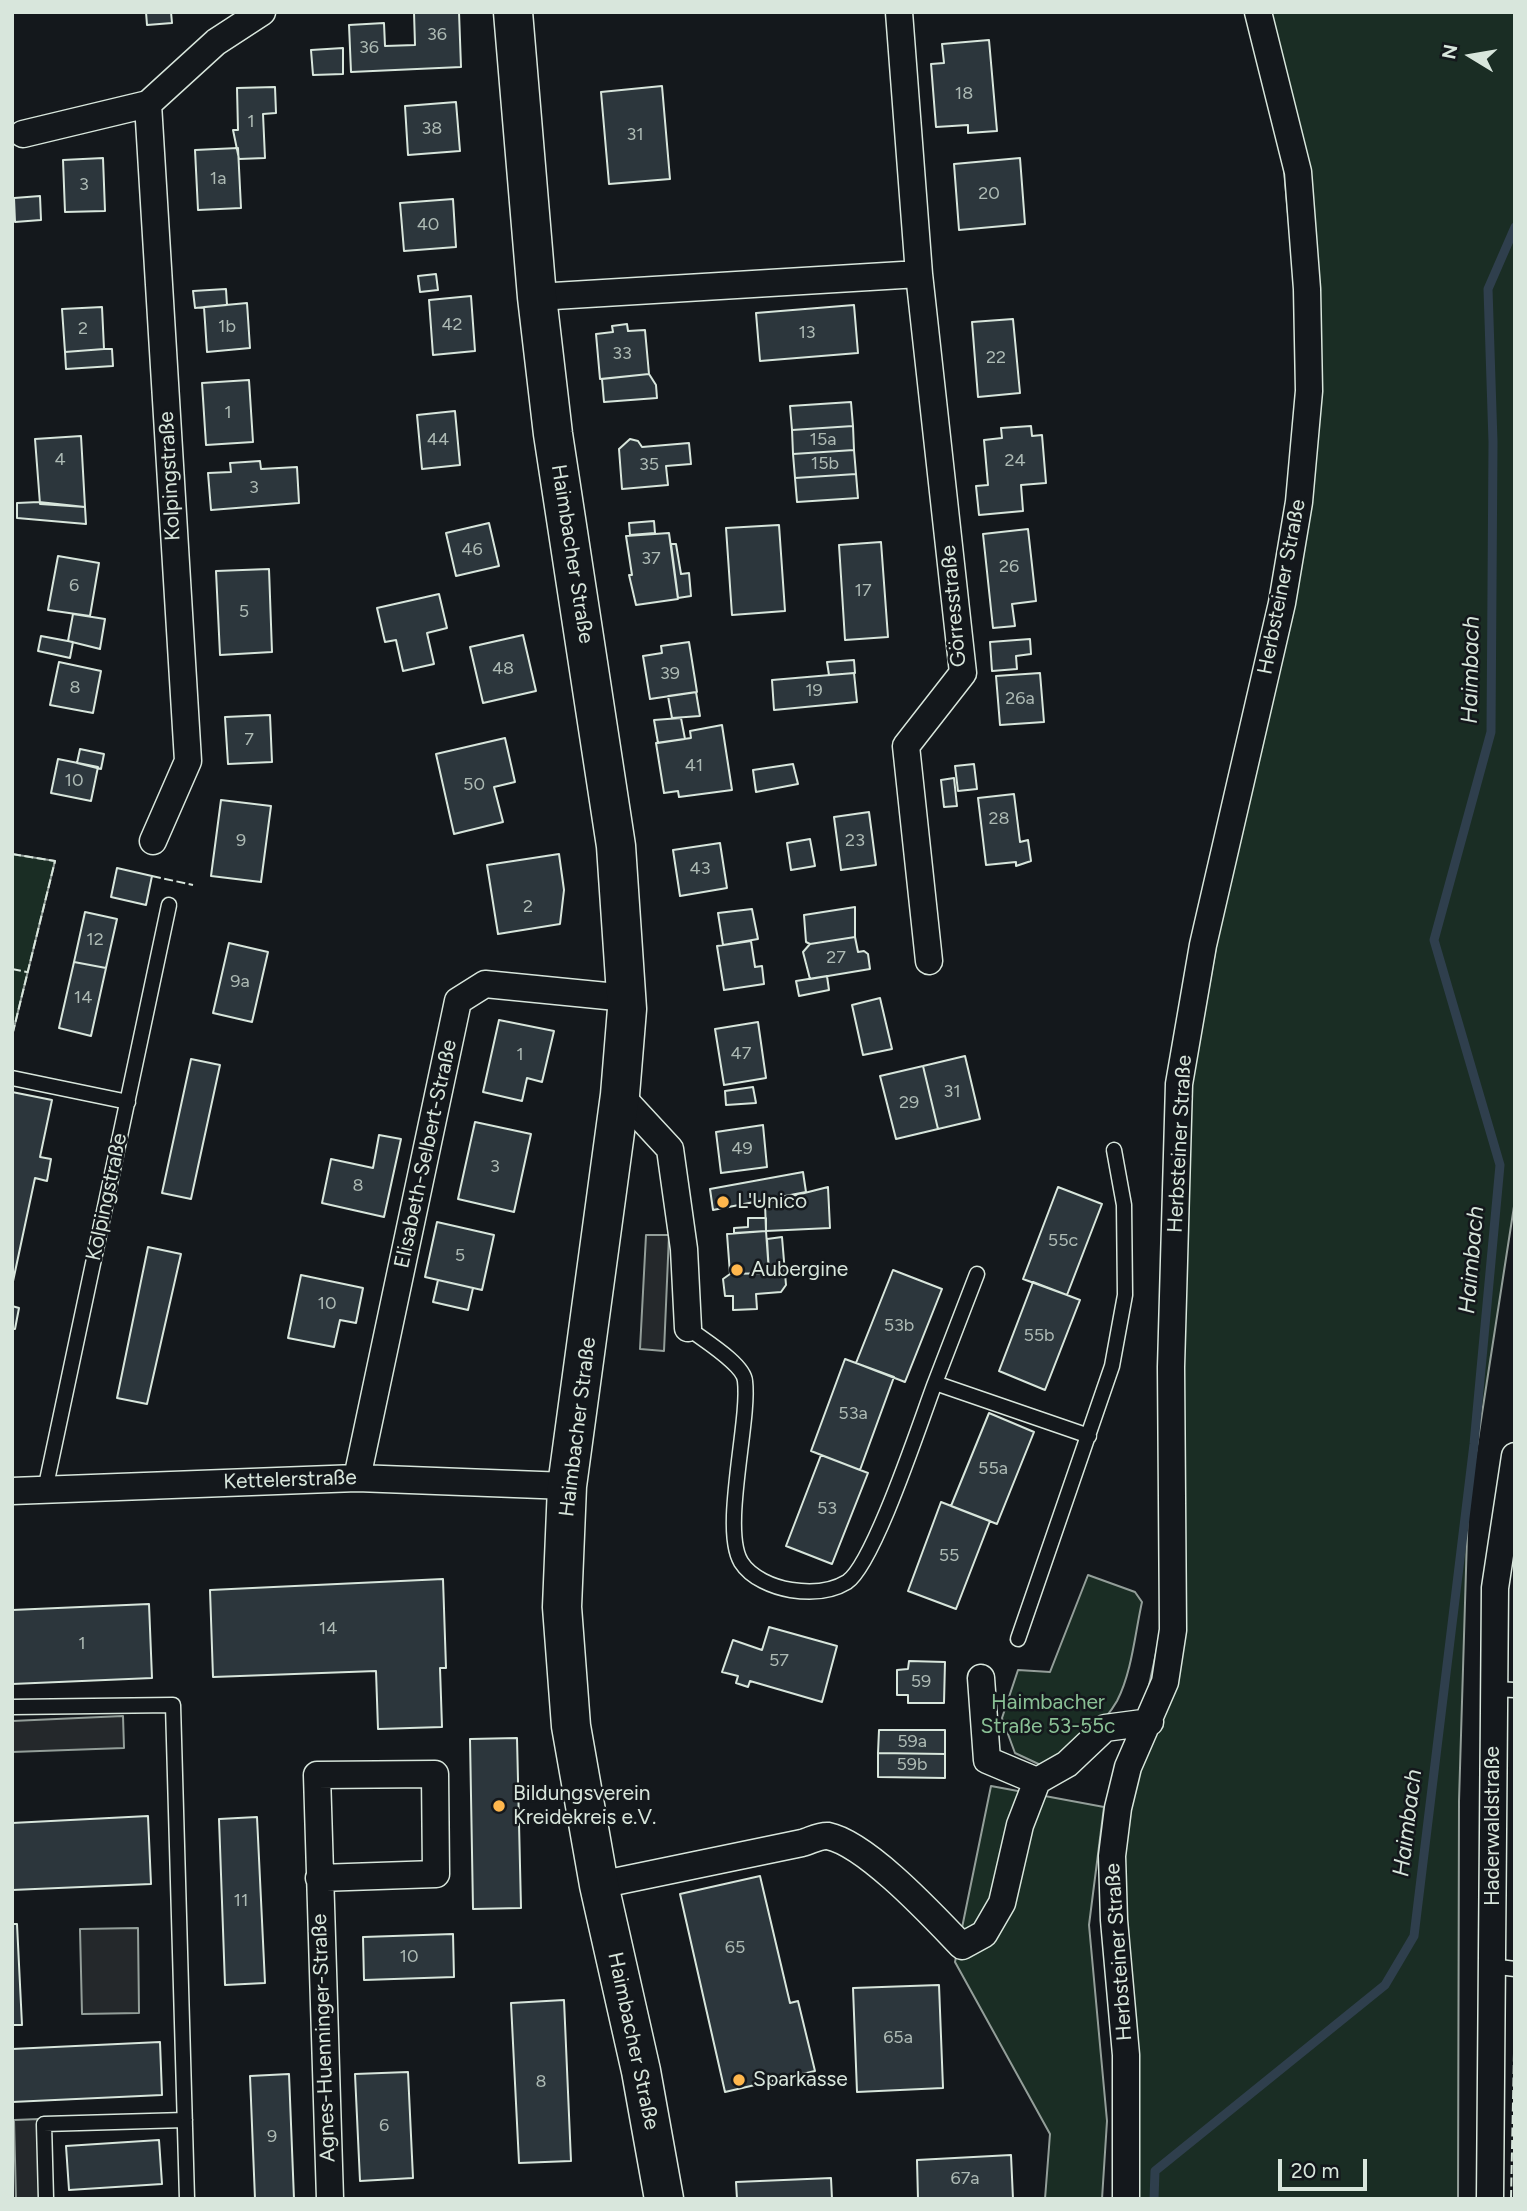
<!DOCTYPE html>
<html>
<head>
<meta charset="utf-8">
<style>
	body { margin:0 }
	#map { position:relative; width:1527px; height:2211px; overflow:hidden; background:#14181c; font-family:Figtree,sans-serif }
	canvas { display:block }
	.frame { position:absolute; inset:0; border:14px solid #d8e6dc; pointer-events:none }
	.north { position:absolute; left:1436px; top:21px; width:70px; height:70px; -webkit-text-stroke:5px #14181c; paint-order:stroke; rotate:281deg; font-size:19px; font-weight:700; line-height:28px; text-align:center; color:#d8e6dc }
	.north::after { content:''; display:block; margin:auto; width:24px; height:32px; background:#d8e6dc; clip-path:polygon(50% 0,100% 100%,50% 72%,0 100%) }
	.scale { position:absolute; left:1278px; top:2159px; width:89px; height:32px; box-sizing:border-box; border:4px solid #d8e6dc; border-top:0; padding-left:9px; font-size:21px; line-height:24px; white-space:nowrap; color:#d8e6dc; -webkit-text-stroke:5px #14181c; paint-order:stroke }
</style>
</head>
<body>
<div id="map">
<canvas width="1527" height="2211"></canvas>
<div class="frame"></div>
<div class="north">N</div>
<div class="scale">20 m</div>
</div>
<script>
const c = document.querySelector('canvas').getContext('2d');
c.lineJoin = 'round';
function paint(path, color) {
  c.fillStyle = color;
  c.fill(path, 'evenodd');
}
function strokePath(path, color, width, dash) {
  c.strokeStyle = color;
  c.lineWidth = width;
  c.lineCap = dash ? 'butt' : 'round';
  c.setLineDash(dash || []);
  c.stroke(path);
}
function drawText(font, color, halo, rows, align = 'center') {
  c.font = font + ' Figtree,sans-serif';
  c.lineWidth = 5;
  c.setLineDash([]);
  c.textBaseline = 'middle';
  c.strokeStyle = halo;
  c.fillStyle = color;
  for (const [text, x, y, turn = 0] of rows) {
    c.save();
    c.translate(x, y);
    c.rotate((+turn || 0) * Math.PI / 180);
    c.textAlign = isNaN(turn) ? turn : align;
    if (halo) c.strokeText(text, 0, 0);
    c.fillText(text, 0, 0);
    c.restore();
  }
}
const green = new Path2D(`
	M1255,12H1515V1200L1468,1504L1459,1801L1458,2199H1120L1117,1833L1161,1630L1184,1129L1287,543L1300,343L1280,128Z
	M12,854L55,861L12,1036Z
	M1088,1575L1135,1592L1142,1602C1135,1633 1132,1672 1117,1701C1101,1729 1072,1749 1047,1768L1015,1753L1002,1718L1018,1670L1050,1672Z
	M991,1786L1104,1807L1089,1925L1107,2121L1102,2199H1045L1050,2134L955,1962Z`);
paint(green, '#1a2d24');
strokePath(green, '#939e99', 2);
const parking = new Path2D(`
	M646,1235H669L664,1351L640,1349Z
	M123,1716L124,1748L12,1752V1721Z
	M138,1928L139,2013L82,2014L80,1929Z
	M39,2119L41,2199H16L14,2120Z`);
paint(parking, '#24282b');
strokePath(parking, '#939e99', 2);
strokePath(new Path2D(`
	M1154,2199L1155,2171L1385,1985L1414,1936L1474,1444L1500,1165L1434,940L1491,732L1493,442L1488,289L1515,227`), '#2f3f4d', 9);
const building = new Path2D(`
	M146,12H171L172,23L147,25Z
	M414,12H459L461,67L351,72L349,25L384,23L385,46L415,45Z
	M989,40L997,131L968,133V125L936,127L931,64L944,63L942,44Z
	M343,48V74L313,75L311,50Z
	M662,86L670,179L609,184L601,92Z
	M275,87L276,113L263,114L265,158L239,159L233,130H238L237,88Z
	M456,102L460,151L408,155L405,106Z
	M238,148L241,208L198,210L195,150Z
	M103,158L105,211L65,212L63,160Z
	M1020,158L1025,224L959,230L954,164Z
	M40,196L41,220L15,222L14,198Z
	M453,199L456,247L404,251L400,203Z
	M436,274L438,290L420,292L418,276Z
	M226,289L227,305L195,308L193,291Z
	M471,296L475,351L433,355L429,300Z
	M247,303L250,348L207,352L204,307Z
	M854,305L858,353L760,361L756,313Z
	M102,307L104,349L65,352L62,309Z
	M1013,319L1020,393L978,397L972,322Z
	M627,324L628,331L645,330L649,374L600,379L596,334L613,332L612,326Z
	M104,349H112L113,366L66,369L65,352Z
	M649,374L656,385L657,398L604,402L602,379Z
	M249,380L253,442L206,445L202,383Z
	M851,402L853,426L792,430L790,406Z
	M455,411L460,465L422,469L417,415Z
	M853,426L854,450L793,454L792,430Z
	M1031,426L1032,436L1042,435L1046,483L1021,485L1023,511L979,515L976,486L988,485L984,440L1002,438L1001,428Z
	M81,436L85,507L40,504L35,439Z
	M630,439L638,441L642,447L689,443L691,464L666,466L668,485L622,489L619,449Z
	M854,450L856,474L795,478L793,454Z
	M260,461L261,469L297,467L299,503L211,510L208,473L231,472L230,463Z
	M856,474L858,498L797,502L795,478Z
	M39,502L85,507L86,524L17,518V503Z
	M654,521L655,533L630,535L629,523Z
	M489,523L499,566L456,576L446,533Z
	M779,525L785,611L732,615L726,528Z
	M1028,529L1036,601L1012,604L1015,626L993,628L983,534Z
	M669,533L678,599L636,605L629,575H632L626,536Z
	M881,542L888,637L845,640L839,545Z
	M671,544H676L681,574L689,573L691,596L678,598Z
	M58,556L99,563L90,616L48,610Z
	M269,569L272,652L220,655L216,571Z
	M439,594L447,628L427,633L434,664L403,671L396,640L385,642L377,608Z
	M73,614L105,619L100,649L68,641Z
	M523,635L536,691L483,703L470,647Z
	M41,636L73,642L70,658L38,651Z
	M1030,639L1031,654L1016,656L1017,669L992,671L990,642Z
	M689,642L697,692L650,699L643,656L662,653L661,646Z
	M854,660L855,673L829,675L827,662Z
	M59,662L101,671L93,713L50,705Z
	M854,673L857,702L774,710L772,680Z
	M1040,673L1044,722L1000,725L996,676Z
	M696,692L700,716L672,718L668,696Z
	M270,715L272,762L228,764L225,717Z
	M681,718L685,739L658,743L654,720Z
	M722,725L732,790L679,797L678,791L664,793L656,743L691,738L690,731Z
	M505,738L515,782L494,787L503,822L454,834L436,754Z
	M80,749L104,754L101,769L77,763Z
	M58,759L98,767L91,801L51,793Z
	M793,764L798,784L756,792L753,770Z
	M974,764L977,789L958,791L955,766Z
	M954,778L957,806L944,807L941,780Z
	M1014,794L1020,842L1028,840L1031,861L1016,866V862L986,865L978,798Z
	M221,800L271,806L261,882L211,876Z
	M869,812L876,865L841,870L834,817Z
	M810,839L815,866L791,870L787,843Z
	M720,843L727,888L680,896L673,850Z
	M559,854L564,890L560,924L498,934L487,865Z
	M117,868L152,876L146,905L111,897Z
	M855,907V937L810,944L806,942L804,915Z
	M752,909L758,939L723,945L718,913Z
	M85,912L117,919L106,968L74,962Z
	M855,937L858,952L864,951L868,954L870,969L810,979L803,952L810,944Z
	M751,941L755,967L762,966L764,984L724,990L717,946Z
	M229,943L268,952L252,1022L213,1013Z
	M74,962L106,968L91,1036L59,1028Z
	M827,976L829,990L799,996L796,981Z
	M880,998L892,1049L863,1055L852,1005Z
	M499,1020L554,1031L542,1082L527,1078L522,1101L483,1092Z
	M758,1022L766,1078L724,1085L715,1029Z
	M965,1056L980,1119L938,1129L923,1066Z
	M191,1059L220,1065L191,1199L162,1193Z
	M923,1066L938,1129L896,1139L880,1076Z
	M753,1087L756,1103L726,1105L725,1091Z
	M12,1092L52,1100L40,1157L51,1159L47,1181L35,1178L12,1286Z
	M475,1122L531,1134L514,1212L458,1199Z
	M763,1125L767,1167L721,1173L716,1132Z
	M379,1135L401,1139L384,1217L322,1203L331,1159L373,1168Z
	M803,1172L806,1192L713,1210L710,1189Z
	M828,1187L830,1228L766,1231L765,1203Z
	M1058,1187L1102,1204L1067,1295L1023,1279Z
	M748,1218H766V1231L734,1233V1228L748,1227Z
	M437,1222L494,1235L482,1290L425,1277Z
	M766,1231L769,1273L730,1274L727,1234Z
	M782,1237L786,1285L781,1292L756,1294L757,1309L733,1310V1296H725L723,1279L730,1274L769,1273L767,1239Z
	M148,1247L181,1254L147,1404L117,1398Z
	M893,1270L942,1289L905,1382L856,1363Z
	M301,1275L363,1288L356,1323L340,1320L334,1347L288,1338Z
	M438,1280L473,1288L468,1310L433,1302Z
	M1033,1282L1080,1300L1045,1390L999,1371Z
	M12,1306L19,1308L15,1329H12Z
	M845,1359L894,1377L860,1470L811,1451Z
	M989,1413L1034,1432L997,1524L951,1506Z
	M821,1455L868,1473L832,1564L786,1546Z
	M941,1502L990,1521L956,1609L908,1591Z
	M443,1579L446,1668H440L442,1727L378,1729L376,1671L213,1677L210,1590Z
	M149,1604L152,1678L12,1684V1610Z
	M769,1627L837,1646L822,1702L750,1681L748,1687L736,1683L738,1676L722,1672L733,1640L762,1650Z
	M909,1661L945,1662L944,1703H908V1695H897V1670L908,1669Z
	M879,1730H945V1754L878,1753Z
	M517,1738L521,1908L473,1909L470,1739Z
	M878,1753L945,1754V1778L878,1777Z
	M148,1816L151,1884L12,1890V1823Z
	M257,1817L265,1983L225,1985L219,1819Z
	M760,1876L790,2003L798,2001L815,2071L725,2092L680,1894Z
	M12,1924H17L22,2025H12Z
	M453,1934L454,1977L364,1980L363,1937Z
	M939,1985L943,2088L857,2092L853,1988Z
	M564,2000L571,2161L519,2163L511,2003Z
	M160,2042L162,2095L12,2102V2049Z
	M408,2072L413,2178L360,2181L355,2074Z
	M289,2074L294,2199H255L250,2076Z
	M159,2140L162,2184L69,2190L66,2146Z
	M1011,2155L1013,2199H918L917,2160Z
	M831,2178L832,2199H737L736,2182Z`);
paint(building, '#2c363c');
strokePath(building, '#d8e6dc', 2);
const lane = new Path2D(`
	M12,1078L128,1102
	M688,1328C702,1339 744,1364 745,1381C750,1421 721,1529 741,1562C751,1578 773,1587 791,1590C810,1593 829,1593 847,1582C874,1564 921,1420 935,1383L1089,1436
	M935,1383L977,1274
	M45,1490L169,905
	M1018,1639L1112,1366L1125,1295L1124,1205L1114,1150
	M1494,1689L1515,1690
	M12,1707L173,1705L187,2199
	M1491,1966L1515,1969
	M46,2199L44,2124L185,2120`);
const street = new Path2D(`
	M899,12L919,274L963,673L906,746L929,961
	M148,104L188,761L153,841
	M23,134L148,104L216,42L262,12
	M537,297L919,274
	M620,1095L670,1149L684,1249L688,1328
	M357,1478L458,1001L485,984L627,998
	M12,1491L357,1478L567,1486
	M981,1678L987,1760L1037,1781
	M319,1878L436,1874L435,1774L317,1775L330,2199
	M599,1885L802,1843C810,1841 820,1835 828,1836C867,1844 934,1917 962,1946L984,1934L1002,1903L1020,1825L1037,1781L1067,1764L1105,1728L1150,1722
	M1126,2199V2055L1114,1920L1112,1856L1118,1808L1128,1767L1165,1682L1173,1630L1171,1367L1179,1084L1203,945L1282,603L1299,502L1309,391L1307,289L1298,172L1258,12
	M1490,2199L1495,1588L1515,1456`);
const secondary = new Path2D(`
	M513,12L537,297L553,434L616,846L627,1009L620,1095L567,1486L562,1607L571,1726L599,1885L641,2071L664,2199`);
strokePath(lane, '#d8e6dc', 17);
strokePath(street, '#d8e6dc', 29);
strokePath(secondary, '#d8e6dc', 41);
strokePath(lane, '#14181c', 14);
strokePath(street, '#14181c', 26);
strokePath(secondary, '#14181c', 38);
strokePath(new Path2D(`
	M12,854L55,861L12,1036
	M152,876L193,885
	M12,969L27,972
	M1511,2199L1515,2005`), '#d8e6dc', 2, [9, 3.5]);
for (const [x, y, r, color] of [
	[723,1202,7,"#ffb74d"],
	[737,1270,7,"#ffb74d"],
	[499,1806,7,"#ffb74d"],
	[739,2080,7,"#ffb74d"]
]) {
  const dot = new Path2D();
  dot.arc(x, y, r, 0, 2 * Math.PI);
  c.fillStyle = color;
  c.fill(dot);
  strokePath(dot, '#14181c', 2.5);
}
drawText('18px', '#adbab4', null, [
	["36",437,35],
	["36",369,48],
	["18",964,94],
	["1",251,122],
	["38",432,129],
	["31",635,135],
	["1a",218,179],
	["3",84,185],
	["20",989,194],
	["40",428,225],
	["42",452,325],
	["1b",227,327],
	["2",83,329],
	["13",807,333],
	["33",622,354],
	["22",996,358],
	["1",228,413],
	["44",438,440],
	["15a",823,440],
	["4",60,460],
	["24",1015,461],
	["15b",825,464],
	["35",649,465],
	["3",254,488],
	["46",472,550],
	["37",651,559],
	["26",1009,567],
	["6",74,586],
	["17",863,591],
	["5",244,612],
	["48",503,669],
	["39",670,674],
	["8",75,688],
	["19",814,691],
	["26a",1020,699],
	["7",249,740],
	["41",694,766],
	["10",74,781],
	["50",474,785],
	["28",999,819],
	["9",241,841],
	["23",855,841],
	["43",700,869],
	["2",528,907],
	["12",95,940],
	["27",836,958],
	["9a",240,982],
	["14",83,998],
	["47",741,1054],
	["1",520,1055],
	["31",952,1092],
	["29",909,1103],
	["49",742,1149],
	["3",495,1167],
	["8",358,1186],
	["55c",1063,1241],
	["5",460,1256],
	["10",327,1304],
	["53b",899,1326],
	["55b",1039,1336],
	["53a",853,1414],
	["55a",993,1469],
	["53",827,1509],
	["55",949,1556],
	["14",328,1629],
	["1",82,1644],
	["57",779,1661],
	["59",921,1682],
	["59a",912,1742],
	["59b",912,1765],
	["11",241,1901],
	["65",735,1948],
	["10",409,1957],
	["65a",898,2038],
	["8",541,2082],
	["6",384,2126],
	["9",272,2137],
	["67a",965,2179]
]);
drawText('21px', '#d8e6dc', '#14181c', [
	["Kolpingstraße",170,476,-93],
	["Haimbacher Straße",572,554,81],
	["Herbsteiner Straße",1282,587,-79],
	["Görresstraße",954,606,-95],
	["Herbsteiner Straße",1180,1144,-87],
	["Elisabeth-Selbert-Straße",426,1154,-78],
	["Kolpingstraße",107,1197,-78],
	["Haimbacher Straße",578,1427,-83],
	["Kettelerstraße",290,1480,-2],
	["Haderwaldstraße",1493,1826,-90],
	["Herbsteiner Straße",1119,1952,-94],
	["Agnes-Huenninger-Straße",324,2038,-92],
	["Haimbacher Straße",633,2041,78]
]);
drawText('21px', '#d8e6dc', '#14181c', [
	["L'Unico",737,1202],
	["Aubergine",751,1270],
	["Bildungsverein",513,1794],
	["Kreidekreis e.V.",513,1818],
	["Sparkasse",753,2080]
], 'left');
drawText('21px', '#8ac095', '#14181c', [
	["Haimbacher",1048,1703],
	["Straße 53-55c",1048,1727]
]);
drawText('italic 23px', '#d8e6dc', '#14181c', [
	["Haimbach",1471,670,-89],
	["Haimbach",1472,1260,-85],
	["Haimbach",1408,1823,-83]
]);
</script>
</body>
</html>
